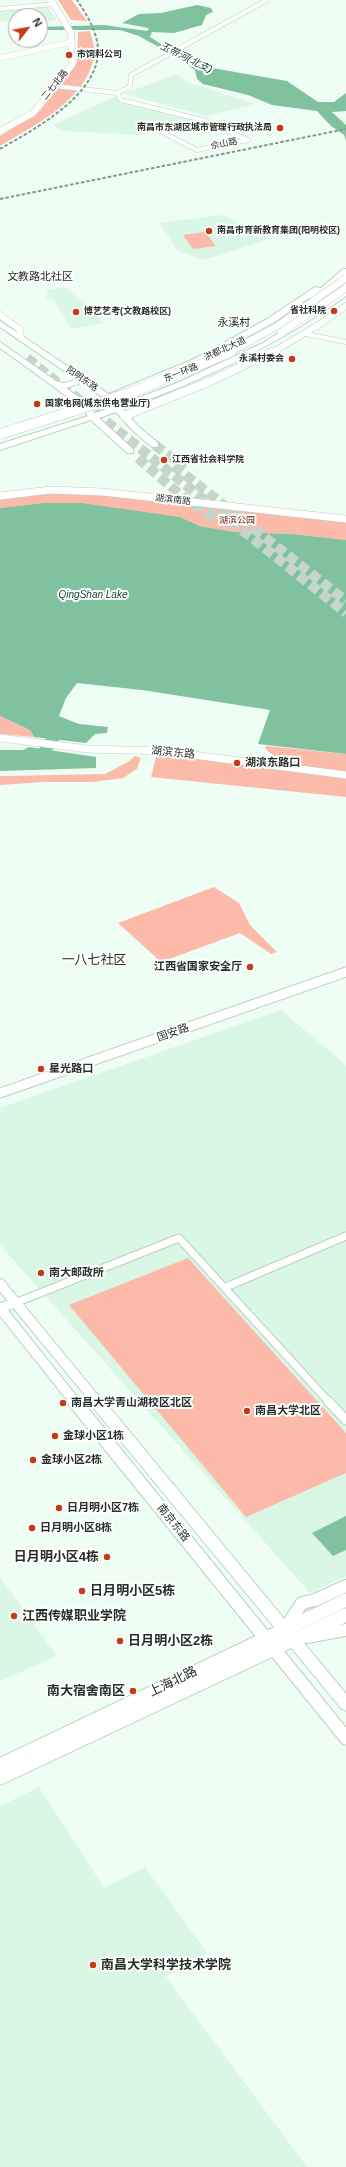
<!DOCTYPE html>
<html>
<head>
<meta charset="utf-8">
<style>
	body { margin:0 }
	#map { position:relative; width:346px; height:2167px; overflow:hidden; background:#eefef4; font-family:Helvetica,sans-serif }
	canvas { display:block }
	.north { position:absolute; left:8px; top:8px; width:40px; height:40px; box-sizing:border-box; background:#fff; border:1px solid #a9acaa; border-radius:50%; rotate:59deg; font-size:11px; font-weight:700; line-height:16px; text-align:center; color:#272f2b }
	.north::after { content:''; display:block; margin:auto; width:14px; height:18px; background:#c43b17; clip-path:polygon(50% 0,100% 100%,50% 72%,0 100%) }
</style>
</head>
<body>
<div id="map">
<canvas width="346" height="2167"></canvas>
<div class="north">N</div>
</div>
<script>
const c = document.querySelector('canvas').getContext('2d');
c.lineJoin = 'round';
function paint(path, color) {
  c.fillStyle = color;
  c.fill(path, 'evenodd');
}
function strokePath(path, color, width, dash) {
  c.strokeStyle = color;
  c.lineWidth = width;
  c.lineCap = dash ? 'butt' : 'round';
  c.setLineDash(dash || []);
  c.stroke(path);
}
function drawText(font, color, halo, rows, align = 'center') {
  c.font = font + ' Helvetica,"Noto Sans SC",sans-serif';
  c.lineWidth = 4;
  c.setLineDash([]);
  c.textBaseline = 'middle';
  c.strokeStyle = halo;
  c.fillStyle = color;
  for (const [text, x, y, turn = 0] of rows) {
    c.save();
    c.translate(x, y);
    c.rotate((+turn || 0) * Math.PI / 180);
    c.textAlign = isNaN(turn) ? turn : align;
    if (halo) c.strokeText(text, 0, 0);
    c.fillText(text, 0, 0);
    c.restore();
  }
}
paint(new Path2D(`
	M46,5L57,20L40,22V16H16V23L0,21V9Z
	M176,74L187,82L255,104L207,116L124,94Z
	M116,96L203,118L140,135L63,131L53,125Z
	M223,215L270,239L204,260L178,251L159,223Z
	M66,287L104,323L72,329L53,299L46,300L48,290Z
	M281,1010L346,1065V1576L310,1593L0,1245V1108Z
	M0,1577L57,1656L0,1681Z
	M39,1787L104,1888L145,1867L207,1953L166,1977L307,2167H0V1806Z`), '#daf6e5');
paint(new Path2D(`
	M58,0H72L87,21L71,20Z
	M90,31C92,40 96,50 94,58C85,101 33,126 0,146V136L39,112L77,63L78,32Z
	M205,232L216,246L193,249L183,235Z
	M51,492L93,494L346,521V540L293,534L234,532L200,526L180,517L43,503L0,508V498Z
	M0,716L30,730L34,737L0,734Z
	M266,746L346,754V772L282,764L265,748Z
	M157,753L346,778V797L151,777Z
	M135,756L141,758L137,769L123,778L93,782H44L0,785V776L105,774L128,762Z
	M214,887L239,903L250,925L277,952L271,954L240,933L161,962L118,923Z
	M188,1258L346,1433V1473L246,1517L69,1305Z`), '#fcbbaa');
paint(new Path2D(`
	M197,5L211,8L213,12L206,15L202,25L174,33L152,32L150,37L174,52L212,68L287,81L318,102H334L346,93V111L332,112L346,125V141L344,135L331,126L317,111L272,105L248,95L203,84L197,79L195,70L173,55L139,36L120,30H40V27L104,25L147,31L149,29L148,28L122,23L139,14L161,13Z
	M43,503H81L180,517L200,526L234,532L293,534L346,540V754L258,744L270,710L142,690L77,683L66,698L59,716L79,724L108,727L107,733L95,734L86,743L34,737L30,730L0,716V508Z
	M29,747L96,757V768L0,771V750H23Z
	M346,1516V1550L333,1556L312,1533Z`), '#80c29e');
paint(new Path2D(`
	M55,731L60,732L62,735L46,760L0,766V758L36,753L50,732Z`), '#80c29e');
strokePath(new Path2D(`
	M27,358L346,613
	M155,445L185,468
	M138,458L177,492L216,519
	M174,466L346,601`), '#c6d5cc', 10, [10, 4.5]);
const minorFar3 = new Path2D(`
	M0,9L54,4
	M55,86L117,93
	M160,131L197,150L248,140L203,120L121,100L117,93L130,87L131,75L267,0
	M306,334L346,342`);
const minorFar2 = new Path2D(`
	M55,384L64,386L79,381V377`);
const minorFar1 = new Path2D(`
	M226,1287L346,1236
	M15,1303L179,1238L329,1402`);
const minor = new Path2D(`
	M328,1401L346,1420`);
const tertiaryFar3 = new Path2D(`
	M0,58L72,42`);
const tertiaryFar2 = new Path2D(`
	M0,496L50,490L103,492L346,519
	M0,738L88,749L163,751L346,775`);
const tertiaryFar1 = new Path2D(`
	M0,1093L346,972
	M0,1308L15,1303`);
const tertiary = new Path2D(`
	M285,1628L302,1603L315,1600L346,1586
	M307,1637L346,1630`);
const secondaryFar3 = new Path2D(`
	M0,131L33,113L72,65L71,33L51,0
	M0,315L20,330L21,338
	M271,353L320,324L346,306`);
const secondaryFar2 = new Path2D(`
	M124,416L211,381L272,352`);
const secondaryFar1 = new Path2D(`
	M0,1284L97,1402
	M0,1308L75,1402`);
const secondary = new Path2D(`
	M74,1401L346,1738
	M96,1401L346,1704
	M0,1765L346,1600
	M0,1778L346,1615`);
const primary = new Path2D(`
	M343,269H346V275L316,300L309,298L273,323L197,364L113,397L119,405L177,383L263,343L346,290V296C277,345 203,381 123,409L138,426L158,443V447H152L132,430L116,412L99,418L133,449V453H127L91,420L0,450V444L88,416L80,406L0,348V342L86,402L95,413L112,407L105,399L0,327V321L109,394L194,359L267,319L315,287L321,288Z`);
strokePath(minorFar3, '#bcd0c4', 5);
strokePath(minorFar2, '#bcd0c4', 7);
strokePath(minorFar1, '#bcd0c4', 9);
strokePath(minor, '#bcd0c4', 11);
strokePath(tertiaryFar3, '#bcd0c4', 6);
strokePath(tertiaryFar2, '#bcd0c4', 8);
strokePath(tertiaryFar1, '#bcd0c4', 11);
strokePath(tertiary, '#bcd0c4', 14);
strokePath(secondaryFar3, '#bcd0c4', 7);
strokePath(secondaryFar2, '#bcd0c4', 9);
strokePath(secondaryFar1, '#bcd0c4', 12);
strokePath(secondary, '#bcd0c4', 15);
strokePath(primary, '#bcd0c4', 2);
strokePath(minorFar3, '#fff', 4);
strokePath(minorFar2, '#fff', 5.5);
strokePath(minorFar1, '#fff', 7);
strokePath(minor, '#fff', 9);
strokePath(tertiaryFar3, '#fff', 5.5);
strokePath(tertiaryFar2, '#fff', 7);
strokePath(tertiaryFar1, '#fff', 9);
strokePath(tertiary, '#fff', 12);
strokePath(secondaryFar3, '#fff', 6);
strokePath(secondaryFar2, '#fff', 8);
strokePath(secondaryFar1, '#fff', 10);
strokePath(secondary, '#fff', 13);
paint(primary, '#fff');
strokePath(new Path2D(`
	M0,149C33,130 95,97 98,54C99,34 87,15 77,0
	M0,199L346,129`), '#8a968f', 2, [3.5, 2]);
const trunkBridgeFar1 = new Path2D(`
	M282,332L346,288
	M228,353L279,325L346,278`);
const trunkBridge = new Path2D(`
	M0,434L130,393L230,352`);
strokePath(trunkBridgeFar1, '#bcd0c4', 8, []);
strokePath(trunkBridge, '#bcd0c4', 11, []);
strokePath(trunkBridgeFar1, '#fff', 7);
strokePath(trunkBridge, '#fff', 10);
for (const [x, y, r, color] of [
	[69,55,4,"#c43b17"],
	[280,128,4,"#c43b17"],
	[209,231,4,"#c43b17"],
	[334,311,4,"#c43b17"],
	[76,312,4,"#c43b17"],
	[292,359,4,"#c43b17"],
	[37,404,4,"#c43b17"],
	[164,460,4,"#c43b17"],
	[237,763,4,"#c43b17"],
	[250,967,4,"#c43b17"],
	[41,1069,4,"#c43b17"],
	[41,1273,4,"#c43b17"],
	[63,1403,4,"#c43b17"],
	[247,1411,4,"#c43b17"],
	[55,1436,4,"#c43b17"],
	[33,1460,4,"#c43b17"],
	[59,1508,4,"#c43b17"],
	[32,1528,4,"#c43b17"],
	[107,1557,4,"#c43b17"],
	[82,1591,4,"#c43b17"],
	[14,1616,4,"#c43b17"],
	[120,1641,4,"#c43b17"],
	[133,1691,4,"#c43b17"],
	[93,1965,4,"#c43b17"]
]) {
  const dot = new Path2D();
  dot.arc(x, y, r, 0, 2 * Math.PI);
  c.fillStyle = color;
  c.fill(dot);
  strokePath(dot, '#fff', 1.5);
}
drawText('bold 9px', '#272f2b', '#fff', [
	["市饲料公司",77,55],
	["南昌市东湖区城市管理行政执法局",272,128,"right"],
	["南昌市育新教育集团(阳明校区)",217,231],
	["省社科院",326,311,"right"],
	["博艺艺考(文教路校区)",84,312],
	["永溪村委会",284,359,"right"],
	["国家电网(城东供电营业厅)",45,404],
	["江西省社会科学院",172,460]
], 'left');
drawText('9px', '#272f2b', '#fff', [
	["二七北路",55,85,-51],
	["佘山路",224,144,-11],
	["洪都北大道",225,349,-24],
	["东一环路",181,373,-22],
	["阳明东路",82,379,35],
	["湖滨南路",173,500,6]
]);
drawText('9px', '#691a05', '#fff', [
	["湖滨公园",237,521]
]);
drawText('italic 10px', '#13472f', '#fff', [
	["玉带河(北支)",186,58,26],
	["QingShan Lake",93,595]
]);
drawText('11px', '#203027', '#fff', [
	["文教路北社区",40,277],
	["永溪村",234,323]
]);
drawText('11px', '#272f2b', '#fff', [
	["湖滨东路",173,753,5],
	["国安路",173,1033,-19],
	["南京东路",173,1523,51]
]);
drawText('bold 11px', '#272f2b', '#fff', [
	["湖滨东路口",245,763],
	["江西省国家安全厅",242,967,"right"],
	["星光路口",49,1069],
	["南大邮政所",49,1273],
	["南昌大学青山湖校区北区",71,1403],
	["南昌大学北区",255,1411],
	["金球小区1栋",63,1436],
	["金球小区2栋",41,1460],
	["日月明小区7栋",67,1508],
	["日月明小区8栋",40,1528]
], 'left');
drawText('13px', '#203027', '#fff', [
	["一八七社区",94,960]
]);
drawText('bold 13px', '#272f2b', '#fff', [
	["日月明小区4栋",99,1557,"right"],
	["日月明小区5栋",90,1591],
	["江西传媒职业学院",22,1616],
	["日月明小区2栋",128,1641],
	["南大宿舍南区",125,1691,"right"],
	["南昌大学科学技术学院",101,1965]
], 'left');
drawText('13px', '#272f2b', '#fff', [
	["上海北路",173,1682,-26]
]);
</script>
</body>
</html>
